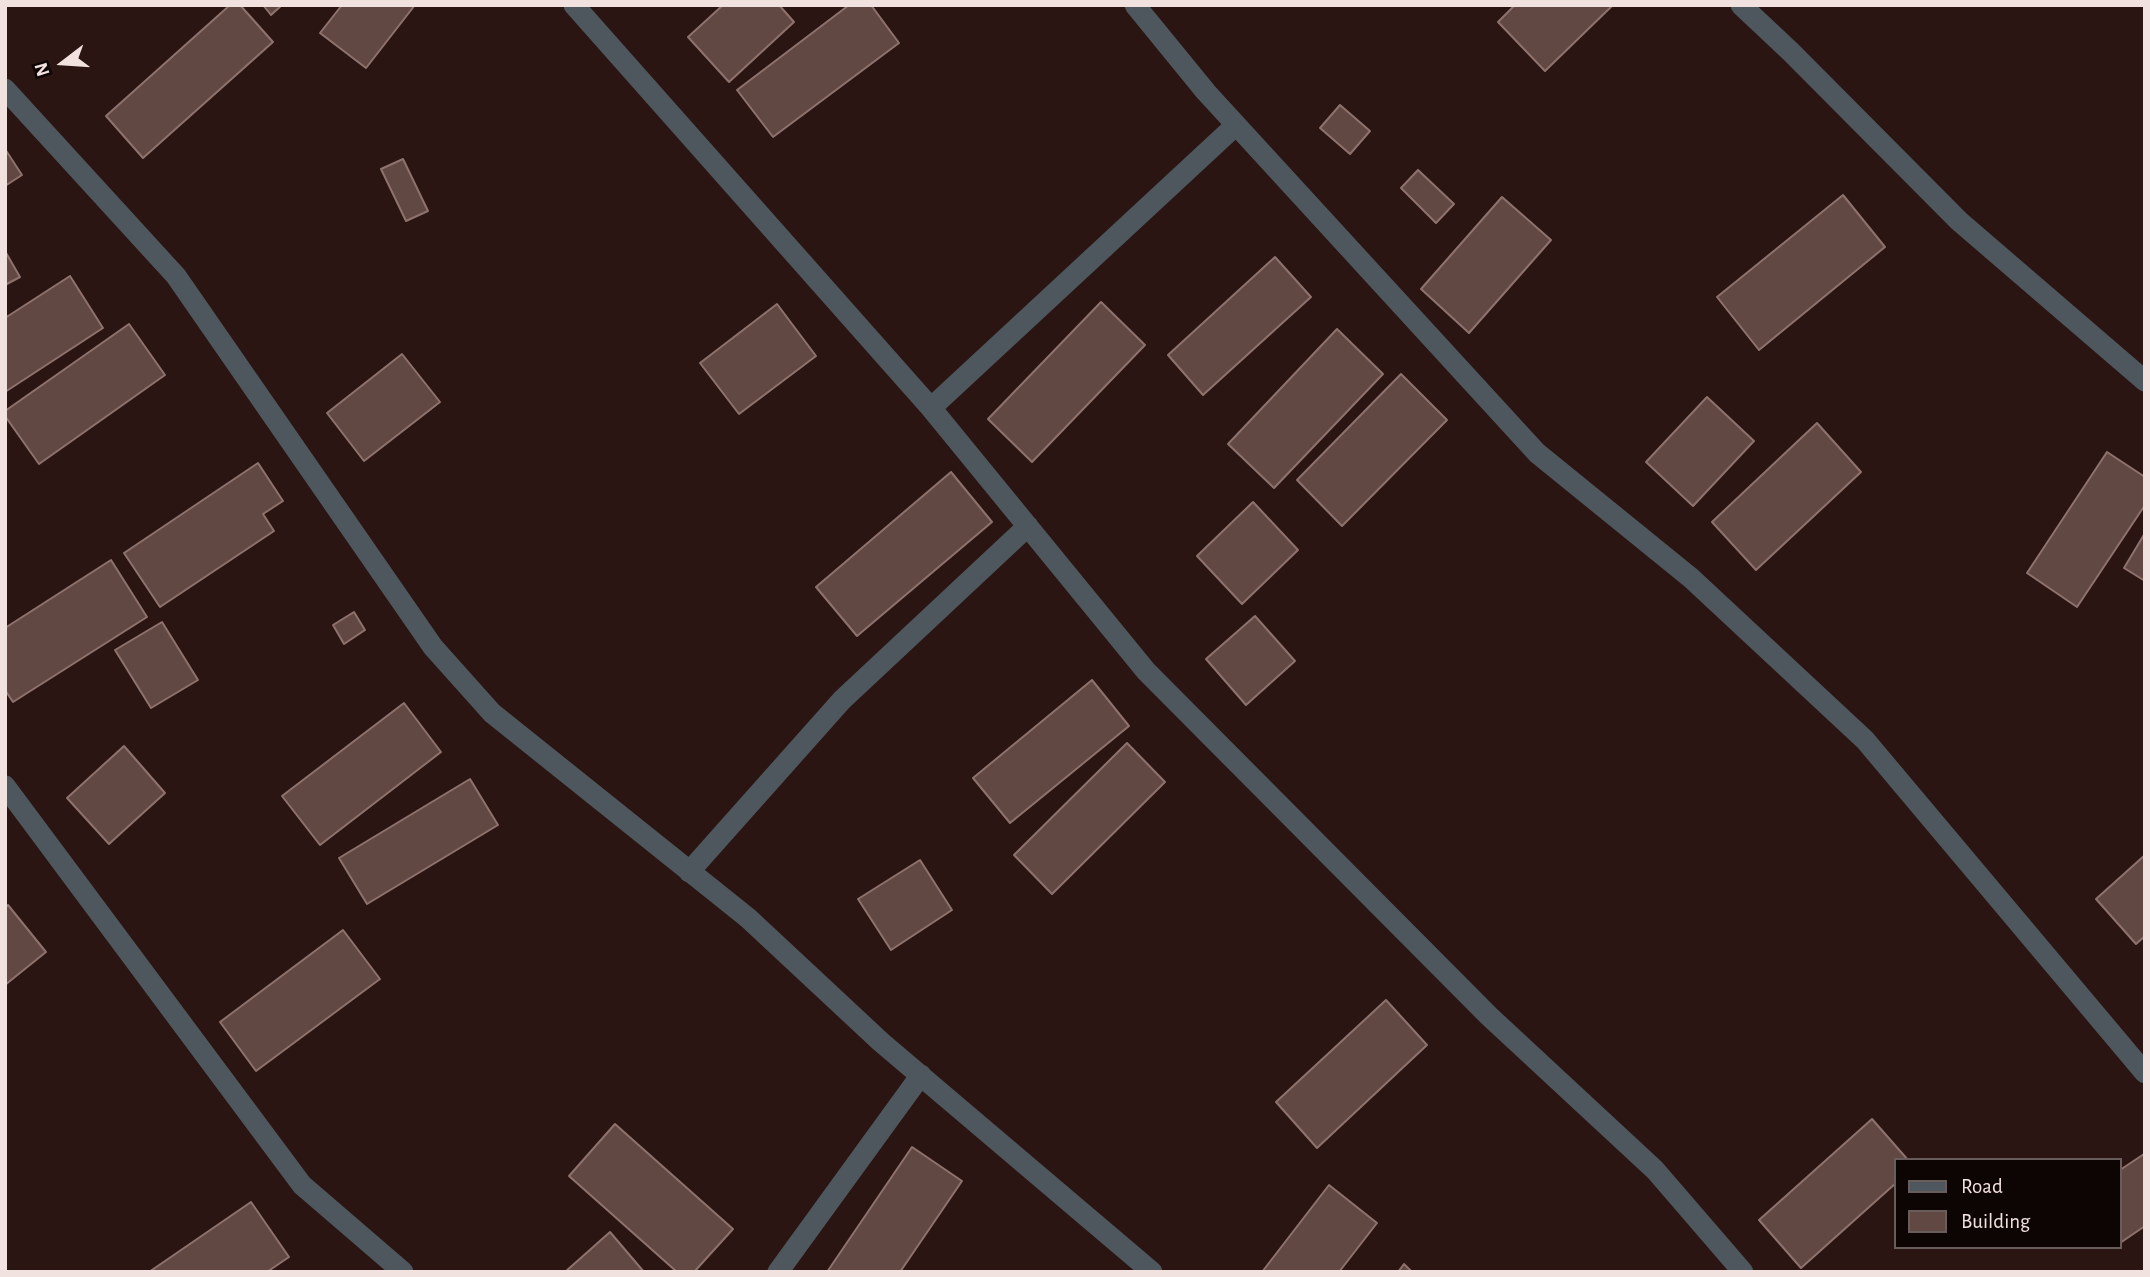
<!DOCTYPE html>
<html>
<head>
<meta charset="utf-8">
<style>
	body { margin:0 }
	#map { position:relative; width:2150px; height:1277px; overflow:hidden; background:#2b1512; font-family:"Alegreya Sans",sans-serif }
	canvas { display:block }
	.frame { position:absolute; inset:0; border:7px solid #f2e2df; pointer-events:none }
	.legend { position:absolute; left:1894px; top:1158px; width:228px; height:91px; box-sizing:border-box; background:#0d0504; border:2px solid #695d5c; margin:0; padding:9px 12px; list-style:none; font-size:21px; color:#f2e2df }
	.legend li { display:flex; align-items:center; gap:14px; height:35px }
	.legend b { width:35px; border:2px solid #695d5c }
	.north { position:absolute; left:28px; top:28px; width:70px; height:70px; -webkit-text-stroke:5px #0d0504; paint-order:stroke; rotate:253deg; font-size:19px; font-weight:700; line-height:28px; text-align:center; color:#f2e2df }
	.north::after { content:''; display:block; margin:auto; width:24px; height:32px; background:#f2e2df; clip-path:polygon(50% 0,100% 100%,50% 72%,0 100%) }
</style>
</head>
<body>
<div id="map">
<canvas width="2150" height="1277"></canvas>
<div class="frame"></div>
<ul class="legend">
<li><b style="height:9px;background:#4d575d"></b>Road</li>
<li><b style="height:19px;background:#614843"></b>Building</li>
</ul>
<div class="north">N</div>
</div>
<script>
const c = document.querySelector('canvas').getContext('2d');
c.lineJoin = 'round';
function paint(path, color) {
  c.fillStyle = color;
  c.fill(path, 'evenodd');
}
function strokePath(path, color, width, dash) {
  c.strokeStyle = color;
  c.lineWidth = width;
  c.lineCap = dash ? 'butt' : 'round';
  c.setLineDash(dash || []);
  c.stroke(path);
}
const building = new Path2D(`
	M230,5H240L273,42L143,158L106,116Z
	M263,5H282L271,15Z
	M342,5H415L366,68L320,33Z
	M723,5H779L794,22L729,82L688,37Z
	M849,5H871L899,43L773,137L737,90Z
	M1515,5H1613L1545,71L1498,22Z
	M1340,105L1370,131L1350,154L1320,128Z
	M5,149L22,175L5,186Z
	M403,159L428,211L406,221L381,169Z
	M1418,170L1454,204L1436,223L1401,188Z
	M1843,195L1885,247L1759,350L1717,297Z
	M1502,197L1551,240L1469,333L1421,289Z
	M5,251L20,277L5,285Z
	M1275,257L1311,297L1203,395L1168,355Z
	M70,276L103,328L5,392V318Z
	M1101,302L1145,345L1032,462L988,419Z
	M777,304L816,356L739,414L700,363Z
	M129,324L165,375L39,464L5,416V411Z
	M1337,329L1383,374L1274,488L1228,444Z
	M402,354L440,402L364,461L327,413Z
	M1401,374L1447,420L1342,526L1297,480Z
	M1707,397L1754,441L1693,506L1646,462Z
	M1817,423L1861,472L1756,570L1712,522Z
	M2107,452L2145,477V505L2077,607L2027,573Z
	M258,463L283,501L263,514L274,531L160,607L124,553Z
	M951,472L992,522L857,636L816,587Z
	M1253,502L1298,550L1242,604L1197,556Z
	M2145,533V581L2124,568Z
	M111,560L147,617L13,702L5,690V628Z
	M354,612L365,630L344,644L333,625Z
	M1255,616L1295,661L1246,705L1206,659Z
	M162,622L198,680L151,708L115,650Z
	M1092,680L1129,726L1010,823L973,778Z
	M404,703L441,752L320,845L282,796Z
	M1127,743L1165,782L1052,894L1014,855Z
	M124,746L165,793L109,844L67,798Z
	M470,779L498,825L367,904L339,858Z
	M2145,855V936L2136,944L2096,899Z
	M920,860L952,910L891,950L858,899Z
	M8,905L46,952L5,985V908Z
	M343,930L380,979L256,1071L220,1022Z
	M1386,1000L1427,1045L1317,1148L1276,1102Z
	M1872,1119L1908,1160H1896V1183L1801,1268L1759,1220Z
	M615,1124L733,1229L694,1272H677L569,1176Z
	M912,1147L962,1181L900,1272H827Z
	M2144,1154L2145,1226L2120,1243V1170Z
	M1329,1185L1377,1223L1339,1272H1262Z
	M251,1202L289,1257L267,1272H149Z
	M610,1232L644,1272H565Z
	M1404,1264L1412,1272H1398Z`);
paint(building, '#614843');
strokePath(building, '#8e726d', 2);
strokePath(new Path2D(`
	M574,5L931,408L1146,671L1489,1016L1655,1170L1743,1272
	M1135,5L1206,92L1537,453L1691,578L1865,740L2145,1073
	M1741,5L1791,52L1959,221L2145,381
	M5,89L176,276L433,647L492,713L748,918L881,1042L1152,1272
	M931,408L1236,125
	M5,786L302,1185L403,1272
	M689,872L842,700L1028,526
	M778,1272L921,1075`), '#4d575d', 21);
</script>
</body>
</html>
